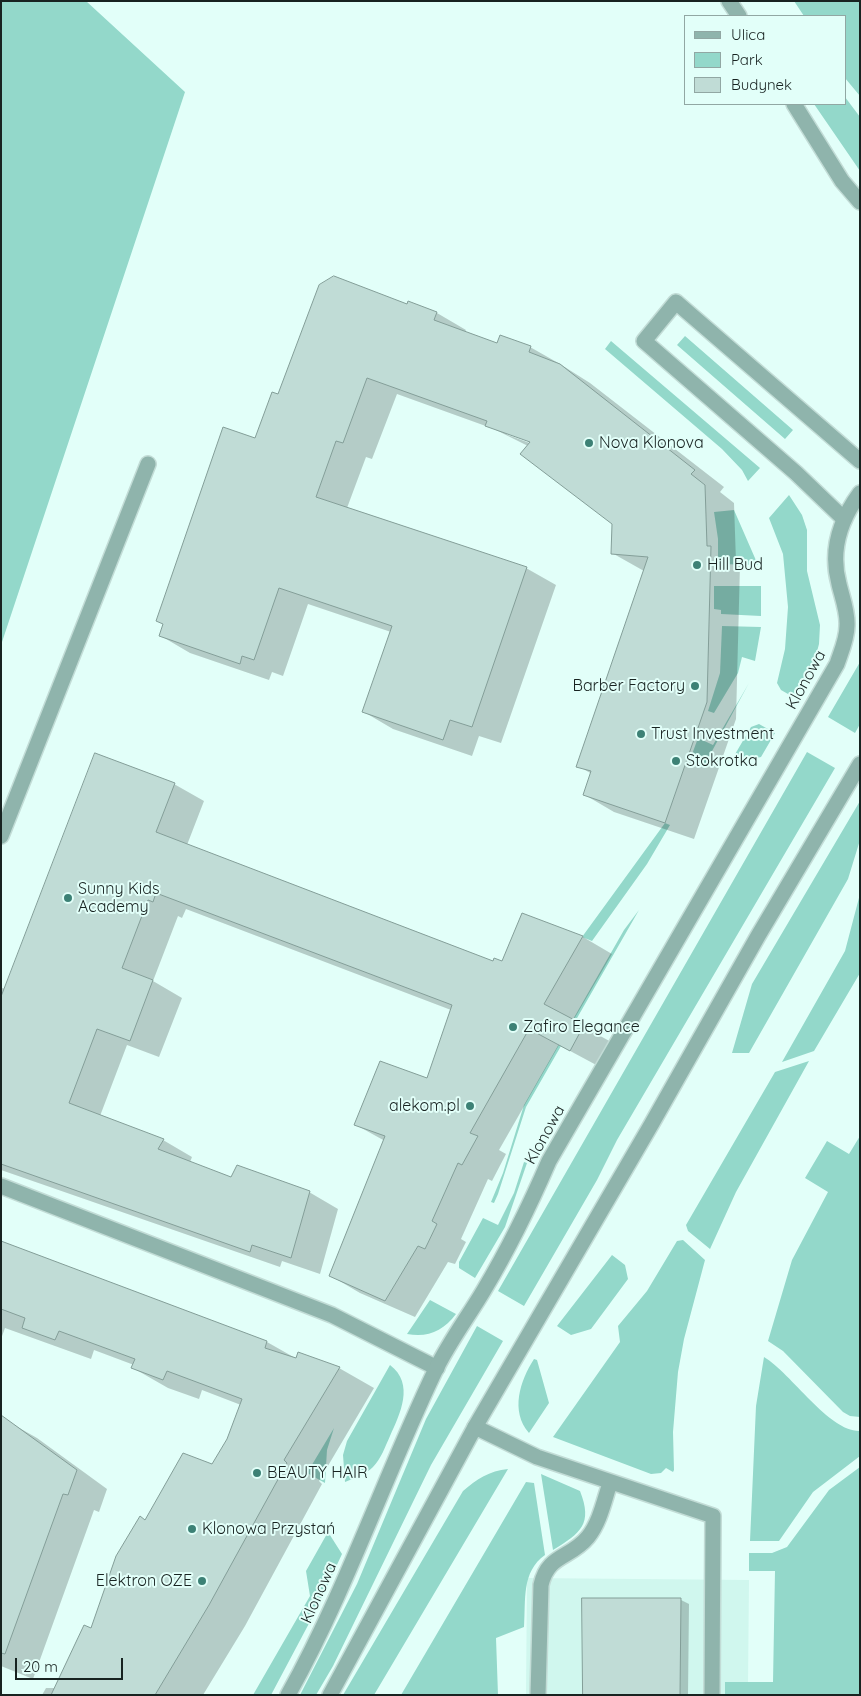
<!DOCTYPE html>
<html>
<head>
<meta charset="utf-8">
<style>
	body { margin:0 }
	#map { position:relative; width:861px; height:1696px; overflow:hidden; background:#e2fff9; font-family:Quicksand,sans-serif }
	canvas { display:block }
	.frame { position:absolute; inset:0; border:2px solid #182321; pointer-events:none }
	.legend { position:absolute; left:684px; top:15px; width:162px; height:90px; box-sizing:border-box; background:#e2fff9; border:1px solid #91a7a3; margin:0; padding:6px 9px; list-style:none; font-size:15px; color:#182321 }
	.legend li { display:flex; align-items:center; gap:10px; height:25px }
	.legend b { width:25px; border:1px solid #91a7a3 }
	.scale { position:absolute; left:15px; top:1658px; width:108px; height:22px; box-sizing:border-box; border:2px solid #182321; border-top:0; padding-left:6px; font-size:15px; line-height:18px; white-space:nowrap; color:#182321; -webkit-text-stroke:4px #e2fff9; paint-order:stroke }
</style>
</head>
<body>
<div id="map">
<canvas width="861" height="1696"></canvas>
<div class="frame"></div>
<ul class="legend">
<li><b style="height:6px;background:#8fb4ac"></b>Ulica</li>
<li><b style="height:14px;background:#93d8ca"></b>Park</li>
<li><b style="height:14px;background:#c0dcd6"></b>Budynek</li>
</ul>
<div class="scale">20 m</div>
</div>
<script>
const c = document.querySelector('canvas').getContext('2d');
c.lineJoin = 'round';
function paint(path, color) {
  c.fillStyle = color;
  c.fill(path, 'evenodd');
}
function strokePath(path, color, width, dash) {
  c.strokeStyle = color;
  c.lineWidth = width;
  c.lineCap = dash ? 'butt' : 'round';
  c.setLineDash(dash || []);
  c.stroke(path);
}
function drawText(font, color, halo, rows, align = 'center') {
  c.font = font + ' Quicksand,sans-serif';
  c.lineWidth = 4;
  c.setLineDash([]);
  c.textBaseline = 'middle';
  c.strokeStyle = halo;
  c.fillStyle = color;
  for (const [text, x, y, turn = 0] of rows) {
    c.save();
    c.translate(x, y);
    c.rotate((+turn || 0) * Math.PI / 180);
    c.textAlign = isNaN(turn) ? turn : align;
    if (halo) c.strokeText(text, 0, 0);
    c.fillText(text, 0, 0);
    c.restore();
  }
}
paint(new Path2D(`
	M527,1578L749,1580L748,1685L794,1695H526Z`), '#d0f7ee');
paint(new Path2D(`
	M1,1H86L185,92L1,645Z
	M794,1H860V96L845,78V16H804Z
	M845,97L860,117V171L814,104H845Z
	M685,336L793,430L785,439L677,345Z
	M611,341L760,468L748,481L742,470L722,449L605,349Z
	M789,495L802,515L807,530V571L820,625L819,644L814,663L795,698L781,690L777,683L785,649L788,607L783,554L769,518Z
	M734,510L758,565L718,564V539L714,512Z
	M714,586H761V616L721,614V610L714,609Z
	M722,626L761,627L755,661L742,657L738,673L714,713L708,711L720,673Z
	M860,662V724L855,733L828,717Z
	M749,683L705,764L691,757L698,738L713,745Z
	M759,724L775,733L761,757L743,761L734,756L751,727Z
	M807,752L835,768L617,1140L597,1180L524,1306L498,1291Z
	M860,801V840L848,879L749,1053H732L752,984Z
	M665,823L670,825L647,864L592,941L582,937Z
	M860,894V973L814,1051L782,1062L845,951Z
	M639,910L526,1107L498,1194L494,1203L491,1202L503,1173L524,1105L624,930Z
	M809,1061L736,1192L710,1249L688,1231L686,1225L775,1072Z
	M860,1136V1417L850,1416L843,1412L783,1351L768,1341L792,1260L828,1192L805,1178L827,1141L849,1154Z
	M524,1162L527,1163L505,1227L475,1278L459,1268V1262L483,1218L498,1225L514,1193Z
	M683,1240L705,1260L684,1339L678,1372L673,1432L674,1470L673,1472L666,1468L661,1473L651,1474L553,1437L620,1342L618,1326L647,1291L677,1241Z
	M612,1255L625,1265L628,1279L591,1329L571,1335L557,1326Z
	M430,1300L456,1314C443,1331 428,1338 407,1334Z
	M477,1326L503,1341L431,1465L333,1666L316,1695H300L357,1584L426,1419Z
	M764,1357C792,1374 829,1432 860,1431V1456L813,1492L779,1541H750L756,1406Z
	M534,1359L537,1360L549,1403L529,1433C510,1411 520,1381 534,1359Z
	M390,1365C415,1384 400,1414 390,1436C385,1447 381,1459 373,1467C365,1475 355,1478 345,1482L343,1455L347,1441Z
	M334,1428L327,1450L325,1483L307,1473Z
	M860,1467V1695H725V1682H773L775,1571H749V1553H772L787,1547L829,1490Z
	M508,1469L374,1695H343L463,1491C477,1479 489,1471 508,1469Z
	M541,1474L580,1491C593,1524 581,1533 553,1550Z
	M526,1482L534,1483L545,1555C521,1572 526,1600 524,1627L496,1638L498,1695H401Z
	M328,1532L342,1554L314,1614L271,1695H253L310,1596L306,1571Z`), '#93d8ca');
paint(new Path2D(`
	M409,303L437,313L466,330L465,332L498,345L530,347L560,364L590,383L724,487L720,492L734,503L736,562L740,565L736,719L694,839L614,812L585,795L592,774L578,766L644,571L612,553L613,523L528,446L494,429L397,394L372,459L366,457L347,508L526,568L556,585L501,743L479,736L472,756L393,729L364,712L391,632L308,604L283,676L272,672L269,680L190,653L161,636L279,396ZM503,431L536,443L535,445L508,435Z
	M174,784L204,801L187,845L493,962H503L523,915L583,937L612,954L573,1021L613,1043L600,1067L559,1045L499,1150L506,1154L492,1181L488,1179L461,1239L466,1242L455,1264L448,1262L415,1317L360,1293L331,1276L385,1141L356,1125L428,1079L451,1010L186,909L182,918L178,916L153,981L182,998L159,1057L127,1045L100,1116L163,1140L192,1157L190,1162L232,1178L309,1192L338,1209L320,1274L282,1261L280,1267L1,1170L2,988L6,989Z
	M1,1242L267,1342L297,1359L339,1368L374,1388L319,1481L322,1484L245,1626L203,1695H42L46,1688H55L91,1629L145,1521L212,1465L228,1439L241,1405L202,1390L199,1399L168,1388L133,1368L134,1365L94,1350L91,1359L5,1328L1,1339Z
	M7,1421L37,1438L107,1489L99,1512L94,1510L33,1679L1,1666V1437Z
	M584,1599L681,1600L689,1604L688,1695H584Z`), '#0003');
const building = new Path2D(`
	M334,276L407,304L408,301L437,312L434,320L497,343L500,335L531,346L529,352L560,364L695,470L691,474L705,485L707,546H711L707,702L665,823L583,795L591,771L576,767L648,557L611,554L612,524L520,454L530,442L485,426L487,421L367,378L343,443L336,441L316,497L527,567L472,727L450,720L443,740L362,712L392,626L279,588L254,660L242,656L240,664L159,636L163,624L156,621L223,427L255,438L272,392L278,394L319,285Z
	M95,753L175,783L156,832L493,961L494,958L502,961L522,913L583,936L544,1004L584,1025L570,1051L529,1029L470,1133L478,1136L462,1165L458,1163L432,1221L437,1224L425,1249L418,1246L385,1301L329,1276L385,1136L354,1125L380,1061L427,1078L452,1005L156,893L153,902L148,900L122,968L153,980L130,1041L97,1029L69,1103L164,1139L158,1149L231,1177L237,1165L310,1191L291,1258L252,1245L250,1252L1,1164V997Z
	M1,1241L267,1341L265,1348L296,1358L298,1352L340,1367L284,1460L287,1463L209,1605L155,1695H51L84,1625L91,1628L116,1556L140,1516L145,1520L183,1453L212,1464L227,1439L242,1399L167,1371L163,1380L131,1368L135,1359L59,1331L55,1340L22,1328L25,1318L1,1309Z
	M1,1415L77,1470L68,1495L63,1494L5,1654L1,1653Z
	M582,1598H681L680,1695H583Z`);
paint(building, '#c0dcd6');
strokePath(building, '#839e98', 1);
const minor = new Path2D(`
	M729,1L739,16
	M794,104L842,181L860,202
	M844,519L796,473L644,341L676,302L860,461
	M1,836L148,464
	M1,1186L332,1315L437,1368
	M475,1427L537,1457L713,1516L712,1695
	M538,1695L541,1585C548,1554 570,1559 588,1537C600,1522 604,1501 610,1483`);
const tertiary = new Path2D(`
	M288,1695C346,1591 384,1478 435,1371C449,1342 468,1317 484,1290C509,1248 530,1205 549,1161L837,664C841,652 847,639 847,626C848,612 842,597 839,584C830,551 840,520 860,493
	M330,1695L475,1427L651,1125L758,936L860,764`);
strokePath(minor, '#c2dcd6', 18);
strokePath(tertiary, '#c2dcd6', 18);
strokePath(minor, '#8fb4ac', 15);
strokePath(tertiary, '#8fb4ac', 15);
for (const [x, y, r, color] of [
	[589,443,5,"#3c8175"],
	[697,565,5,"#3c8175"],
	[695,686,5,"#3c8175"],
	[641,734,5,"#3c8175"],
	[676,761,5,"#3c8175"],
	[68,898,5,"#3c8175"],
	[513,1027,5,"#3c8175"],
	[470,1106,5,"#3c8175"],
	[257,1473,5,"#3c8175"],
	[192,1529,5,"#3c8175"],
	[202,1581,5,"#3c8175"]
]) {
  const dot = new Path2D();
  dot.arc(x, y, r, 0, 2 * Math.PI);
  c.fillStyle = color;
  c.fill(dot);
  strokePath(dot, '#e2fff9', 2);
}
drawText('16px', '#182321', '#e2fff9', [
	["Nova Klonova",599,443],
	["Hill Bud",707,565],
	["Barber Factory",685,686,"right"],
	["Trust Investment",651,734],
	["Stokrotka",686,761],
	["Sunny Kids",78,889],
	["Academy",78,907],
	["Zafiro Elegance",523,1027],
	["alekom.pl",460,1106,"right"],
	["BEAUTY HAIR",267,1473],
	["Klonowa Przystań",202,1529],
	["Elektron OZE",192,1581,"right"]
], 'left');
drawText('16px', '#182321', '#e2fff9', [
	["Klonowa",806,680,-61],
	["Klonowa",545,1135,-61],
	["Klonowa",319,1593,-66]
]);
</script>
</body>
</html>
